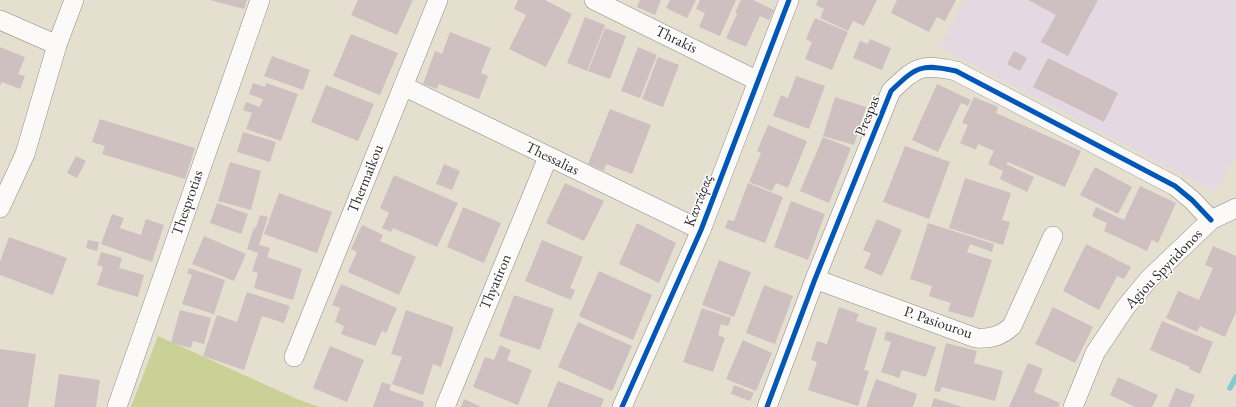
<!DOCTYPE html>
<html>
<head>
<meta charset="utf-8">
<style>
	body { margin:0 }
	canvas { display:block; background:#e5dfcf }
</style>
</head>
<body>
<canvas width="1236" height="407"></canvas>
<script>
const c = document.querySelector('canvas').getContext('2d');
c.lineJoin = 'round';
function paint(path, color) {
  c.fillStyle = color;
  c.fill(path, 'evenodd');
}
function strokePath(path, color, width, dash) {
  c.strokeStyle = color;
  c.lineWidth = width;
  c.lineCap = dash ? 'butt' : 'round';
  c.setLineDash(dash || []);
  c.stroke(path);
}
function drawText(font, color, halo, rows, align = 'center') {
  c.font = font + ' "EB Garamond",serif';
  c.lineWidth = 3;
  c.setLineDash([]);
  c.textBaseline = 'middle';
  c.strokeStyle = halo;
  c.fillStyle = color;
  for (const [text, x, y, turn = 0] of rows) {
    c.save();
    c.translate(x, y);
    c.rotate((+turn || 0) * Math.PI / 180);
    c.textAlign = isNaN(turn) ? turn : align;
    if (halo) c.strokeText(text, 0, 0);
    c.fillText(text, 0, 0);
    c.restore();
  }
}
paint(new Path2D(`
	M965,0H1236V155L1214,191L940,47Z`), '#e4d8e2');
paint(new Path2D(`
	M158,336L297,399L319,407H131Z`), '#cad196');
strokePath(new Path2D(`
	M1230,388L1236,377`), '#82ccce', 5.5);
paint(new Path2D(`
	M210,0H247L244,9Z
	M358,0H413L397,35L351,15Z
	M518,0H545L572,14L546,67L509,49L526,15L514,9Z
	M640,0H661L655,15L637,7Z
	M670,0H696L687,18L666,8Z
	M700,0H736L720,36L699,27L705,13L696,9Z
	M741,0H753L774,10L769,20L760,16L746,47L726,38L737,14L735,13Z
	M818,0H877L864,26L853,21L848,31L820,18L824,9L816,5Z
	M897,0H956L945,21L937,17L929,32L891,13Z
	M1028,0H1098L1068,56L1041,42L1056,15Z
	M585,17L605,25L587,71L567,63Z
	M815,18L848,32L832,70L805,59L812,42L806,39Z
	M605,28L626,36L610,79L588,71Z
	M450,32L491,48L481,73L488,76L479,99L439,84L437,89L423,84L435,51L442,54Z
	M351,34L398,53L380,95L333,76Z
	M870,39L891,48L882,70L853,58L860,41L868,44Z
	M0,47L25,57L18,74L25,76L20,89L2,82L0,86Z
	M638,47L657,55L640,98L621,91Z
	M1014,51L1027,58L1020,71L1007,64Z
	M272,56L310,70L303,90L264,76Z
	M658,57L679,65L663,107L642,99Z
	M1048,58L1118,93L1104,122L1033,87Z
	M796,76L825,86L809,129L773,116L781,95L788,98Z
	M253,83L265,87L266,83L298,94L281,141L246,129L252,113L243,110L246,102L260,107L263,99L249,94Z
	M937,84L971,100L968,106L961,103L938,152L912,140Z
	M326,85L374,104L358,141L311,122Z
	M835,97L866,107L854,145L823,136Z
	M974,97L998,107L996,113L1081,151L1065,187L1008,162L1006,164L1034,177L1027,192L1000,179L1003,171L988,164L994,151L978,144L976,150L960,143L968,125L962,123Z
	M610,109L651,125L632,174L606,164L604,171L588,164Z
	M100,119L195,148L185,179L102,154L105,146L92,142Z
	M768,125L807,141L788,188L776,183L772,191L749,182L761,153L757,151Z
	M243,132L276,142L270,162L237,152Z
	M823,137L851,148L829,203L800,191Z
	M905,146L950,162L929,219L883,202Z
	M76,156L86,161L77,178L67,173Z
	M230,162L261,171L251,210L218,201Z
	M444,164L460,171L452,190L436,184Z
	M1095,167L1132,187L1118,214L1080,195Z
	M394,175L458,203L437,247L393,228L391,232L382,228L389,213L380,208Z
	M965,178L1011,193L1002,220L1010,222L1003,245L949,228Z
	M565,183L604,201L584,241L546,223Z
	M748,183L783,197L765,243L725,228L728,220L734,221Z
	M1140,186L1176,203L1158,243L1152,240L1147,251L1104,231L1107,223L1092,216L1096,207L1124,220Z
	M279,193L332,212L317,253L264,234Z
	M791,201L825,214L808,260L774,247Z
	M217,203L248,214L241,234L210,223Z
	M463,207L501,223L484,263L447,247Z
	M112,214L124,218L120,228L141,235L146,219L164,225L152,262L101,244Z
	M260,215L268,217L259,245L270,248L267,257L302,269L293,300L254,288L258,273L252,271L258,253L247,249L254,227L256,228Z
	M877,219L902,230L882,276L864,268L871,253L863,250Z
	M637,223L676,243L659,283L619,264Z
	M928,223L994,244L992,252L970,244L967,252L992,260L973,318L948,311L951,303L929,296L932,286L910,279Z
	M362,225L383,235L380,241L416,257L399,295L348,272L357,252L351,249Z
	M204,236L246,254L234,281L192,264Z
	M9,237L67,258L53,295L0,275V262Z
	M88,240L99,242L97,251L86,248Z
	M542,240L583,257L570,288L575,290L571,300L525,281Z
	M1086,244L1131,267L1124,279L1117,276L1099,310L1063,291Z
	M1213,246L1236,256V312L1225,337L1200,326L1197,332L1166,318L1178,291L1199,300L1213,268L1205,265Z
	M101,252L122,258L119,268L144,275L138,297L97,285L103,267L97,265Z
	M719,260L751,272L734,317L702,305Z
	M189,268L225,280L214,314L182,304L192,275L187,273Z
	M599,271L652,295L633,340L579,316Z
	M341,284L397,308L386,333L382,331L375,346L341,334L344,326L335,322L340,308L332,305Z
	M764,285L793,296L775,344L746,333Z
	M247,292L290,306L284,323L262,316L244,370L203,356L217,315L237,322Z
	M514,295L554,309L540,350L499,336Z
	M839,307L859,314L856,321L877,328L864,370L869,371L858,406L808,390L817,362L811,360L817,341L827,344Z
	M1053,307L1093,327L1075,363L1035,344Z
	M702,308L731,318L728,326L721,324L718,335L725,338L713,372L683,362Z
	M180,310L211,318L204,344L193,341L191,348L171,343Z
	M406,310L454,327L441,367L433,364L423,395L392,384L402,357L391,354Z
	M1162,321L1213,342L1200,374L1189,369L1190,367L1150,350Z
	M578,322L632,346L612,391L558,367Z
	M886,331L936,347L926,377L902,370L899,378L881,372L891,342L884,340Z
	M743,340L772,353L756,391L726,379Z
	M946,343L977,351L974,363L1003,371L995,401L942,387L940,392L934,391Z
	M500,345L511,350L507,360L532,370L518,405L473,387L485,357L494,360Z
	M330,346L364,360L347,402L313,388Z
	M0,349L36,354L28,407H0Z
	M1028,363L1043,369L1034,392L1060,403L1058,407H1009Z
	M59,374L100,380L96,407H54Z
	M1118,377L1158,395L1152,407H1135L1110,395Z
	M876,379L917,394L913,407H866Z
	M558,381L604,399L601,407H547Z
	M382,382L391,385L389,390L424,402L423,407H373Z
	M734,385L754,393L750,401L731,394Z
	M1176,388L1195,395L1190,407H1168Z
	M934,398L962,407H931Z
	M464,399L481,407H461Z`), '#cec0c0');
const minor = new Path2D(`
	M594,0L758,81
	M0,20L57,45
	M403,86L701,230
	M0,208L25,154L57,45L74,0
	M815,279L976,338C991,339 1001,336 1012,326L1053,236
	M294,357L438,0
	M117,407L260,0
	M445,407L548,157
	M622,407L701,230L789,0
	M767,407L815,279L891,91C916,67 921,63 956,71L1175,186L1192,200L1211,220
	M1073,407L1095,353L1125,308L1148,280L1211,220L1236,208`);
strokePath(minor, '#8e8b83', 20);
strokePath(minor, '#fbfaf8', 19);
strokePath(new Path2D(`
	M622,407L701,230L789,0
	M767,407L815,279L891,91C916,67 921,63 956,71L1175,186L1192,200L1211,220`), '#0057b8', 5);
drawText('15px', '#2b2b2b', '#fff', [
	["Thrakis",676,40,26],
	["Prespas",868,116,-68],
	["Thessalias",552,159,26],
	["Thermaikou",366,179,-68],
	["Καντάρας",699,201,-69],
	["Thesprotias",188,203,-71],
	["Agiou Spyridonos",1164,269,-46],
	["Thyatiron",496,282,-67],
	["P. Pasiourou",938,323,19]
]);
</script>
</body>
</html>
